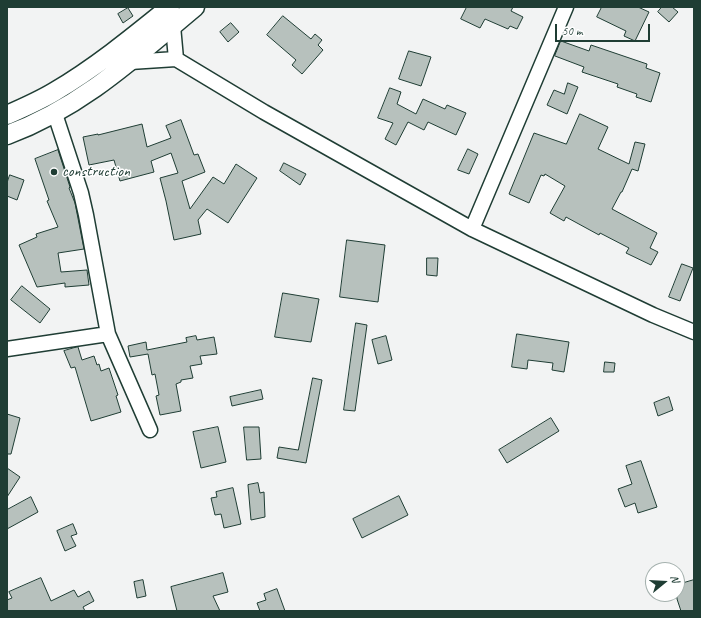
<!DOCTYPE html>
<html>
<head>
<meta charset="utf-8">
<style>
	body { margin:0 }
	#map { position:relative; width:701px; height:618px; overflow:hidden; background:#f2f3f3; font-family:Caveat,sans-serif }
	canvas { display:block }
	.frame { position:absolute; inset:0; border:8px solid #1f3d34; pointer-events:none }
	.north { position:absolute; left:645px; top:562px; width:40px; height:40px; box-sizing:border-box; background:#fff; border:1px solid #a5b1ae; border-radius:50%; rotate:72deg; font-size:11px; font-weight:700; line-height:16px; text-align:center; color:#1f3d34 }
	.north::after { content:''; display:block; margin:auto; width:14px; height:18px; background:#1f3d34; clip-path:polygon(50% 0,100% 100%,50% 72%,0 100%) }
	.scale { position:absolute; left:555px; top:24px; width:95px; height:18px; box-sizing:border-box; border:2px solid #1f3d34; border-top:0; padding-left:5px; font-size:12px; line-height:14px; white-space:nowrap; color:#1f3d34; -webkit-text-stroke:3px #fff; paint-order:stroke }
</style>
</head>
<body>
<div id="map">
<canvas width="701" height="618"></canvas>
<div class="frame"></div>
<div class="north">N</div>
<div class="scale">50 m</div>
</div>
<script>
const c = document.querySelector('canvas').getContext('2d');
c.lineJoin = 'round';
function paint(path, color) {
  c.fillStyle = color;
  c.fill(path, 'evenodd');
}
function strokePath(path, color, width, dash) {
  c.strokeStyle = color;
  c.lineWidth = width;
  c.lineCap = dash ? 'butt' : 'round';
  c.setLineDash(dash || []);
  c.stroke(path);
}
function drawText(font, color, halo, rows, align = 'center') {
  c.font = font + ' Caveat,sans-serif';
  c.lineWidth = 3;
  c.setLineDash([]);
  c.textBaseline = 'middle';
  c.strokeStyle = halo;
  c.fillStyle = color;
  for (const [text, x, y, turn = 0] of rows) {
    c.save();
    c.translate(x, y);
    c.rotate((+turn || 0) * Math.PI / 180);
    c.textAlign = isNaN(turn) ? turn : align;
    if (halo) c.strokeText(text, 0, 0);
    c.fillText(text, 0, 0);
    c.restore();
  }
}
const building = new Path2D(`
	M467,7H513L511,11L523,17L517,29L510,26L508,29L485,19L480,28L461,19Z
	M602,7H638L649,12L635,41L624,36L626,31L597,17Z
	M662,7H672L678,12L669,22L658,12Z
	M128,8L133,16L123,23L118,14Z
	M283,16L311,39L315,34L322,40L318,45L323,50L302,74L292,65L296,60L267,35Z
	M231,23L239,32L228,42L220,32Z
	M561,41L589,51L591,45L647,64L646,68L660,73L651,102L636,97L637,94L617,87L618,84L582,72L584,67L555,56Z
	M409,51L431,57L421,86L399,79Z
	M568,83L578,87L567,114L547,105L554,90L564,94Z
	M390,88L401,92L397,104L416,114L423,99L445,109L447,105L466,113L456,135L428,122L424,130L408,122L396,145L385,139L393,123L378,118Z
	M580,114L608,127L598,149L629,164L635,142L645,144L638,171L632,169L622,192H621L612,209L657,233L650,248L658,252L651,265L626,253L629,248L600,233L599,235L566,217L564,221L550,213L565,186L545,174L544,176L541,175L529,203L509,194L534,133L566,144Z
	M181,120L194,155L198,154L205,172L182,181L190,209L213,177L224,184L236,164L257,178L228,223L207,209L198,220L201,234L174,240L166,201L160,178L178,173L171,153L151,161L154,172L120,181L114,160L89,165L83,137L98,134V135L142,124L147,147L171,138L166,126Z
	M468,149L478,154L469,174L458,170Z
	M58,150L70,187L69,188L75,203L84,249L58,253L61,272L87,270L89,285L65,287V283L37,287L19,245L37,237L36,234L58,227L47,201L49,200L35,159Z
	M284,163L306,174L300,185L280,171Z
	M10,175L24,180L17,200L7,196V183Z
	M347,240L385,245L378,302L340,297Z
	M427,258H438L437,276L427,275Z
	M682,264L693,268L680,301L669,297Z
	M22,286L50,309L40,323L11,300Z
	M283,293L319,299L311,342L275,337Z
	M356,323L367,325L355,411L344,410Z
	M517,334L569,342L564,372L552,370L553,363L528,360L527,369L512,367Z
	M196,336L197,340L214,337L217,354L200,356L202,364L190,366L193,378L181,380V382L176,384L181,411L160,415L156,396L159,395L155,374L152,375L148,354L130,357L128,346L146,342L147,350L187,342L186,338Z
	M386,336L392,360L378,364L372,340Z
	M78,347L82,360L94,356L97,365L99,364L101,371L109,368L118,395L116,396L121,412L91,421L75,367L71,368L64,351Z
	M605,362L615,363L614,372H604Z
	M313,378L322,380L306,463L277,458L279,447L298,450Z
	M261,390L263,399L232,406L230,397Z
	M669,397L673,410L658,416L654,403Z
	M7,414L20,418L11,454H7Z
	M551,418L559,431L507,463L499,450Z
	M218,427L226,462L201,468L193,432Z
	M244,427H259L261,459L247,460Z
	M641,461L657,507L638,513L635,503L625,507L618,489L632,484L626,466Z
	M7,468L20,477L7,497Z
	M258,483L260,493L264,492L265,517L251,520L248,485Z
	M233,488L241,524L224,528L221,514L215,515L211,498L217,497L216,492Z
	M399,496L408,515L362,538L353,519Z
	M31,497L38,512L7,529V510Z
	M73,524L77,534L71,536L76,546L65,551L57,531Z
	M223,573L228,592L213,596L220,611H177L171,587Z
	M41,578L51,601L74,590L78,597L89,591L94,601L83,607L85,611H7V600L12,598L9,592Z
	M143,580L146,596L137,598L134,582Z
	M694,580V611H681L677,599V585Z
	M277,589L285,611H260L257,603L266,600L264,594Z`);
paint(building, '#b7c1bd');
strokePath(building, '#1f3d34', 1);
const minor = new Path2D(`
	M173,26L176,59
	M130,62L176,59L264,112L472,229L653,315L694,332
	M55,114L81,193L86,215L108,334L150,430
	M472,229L566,7
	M7,349L108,334`);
const tertiary = new Path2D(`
	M7,115C23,108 39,101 54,92C95,68 133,37 170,7
	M7,135C82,107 135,57 195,7`);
strokePath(minor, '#1f3d34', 17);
strokePath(tertiary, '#1f3d34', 21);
strokePath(minor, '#fff', 14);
strokePath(tertiary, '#fff', 18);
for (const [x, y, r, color] of [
	[54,172,4,"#1f3d34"]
]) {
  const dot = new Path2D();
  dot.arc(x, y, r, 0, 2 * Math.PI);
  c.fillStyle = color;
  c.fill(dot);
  strokePath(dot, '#fff', 1.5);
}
drawText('16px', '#1f3d34', '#fff', [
	["construction",62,172]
], 'left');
</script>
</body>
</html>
